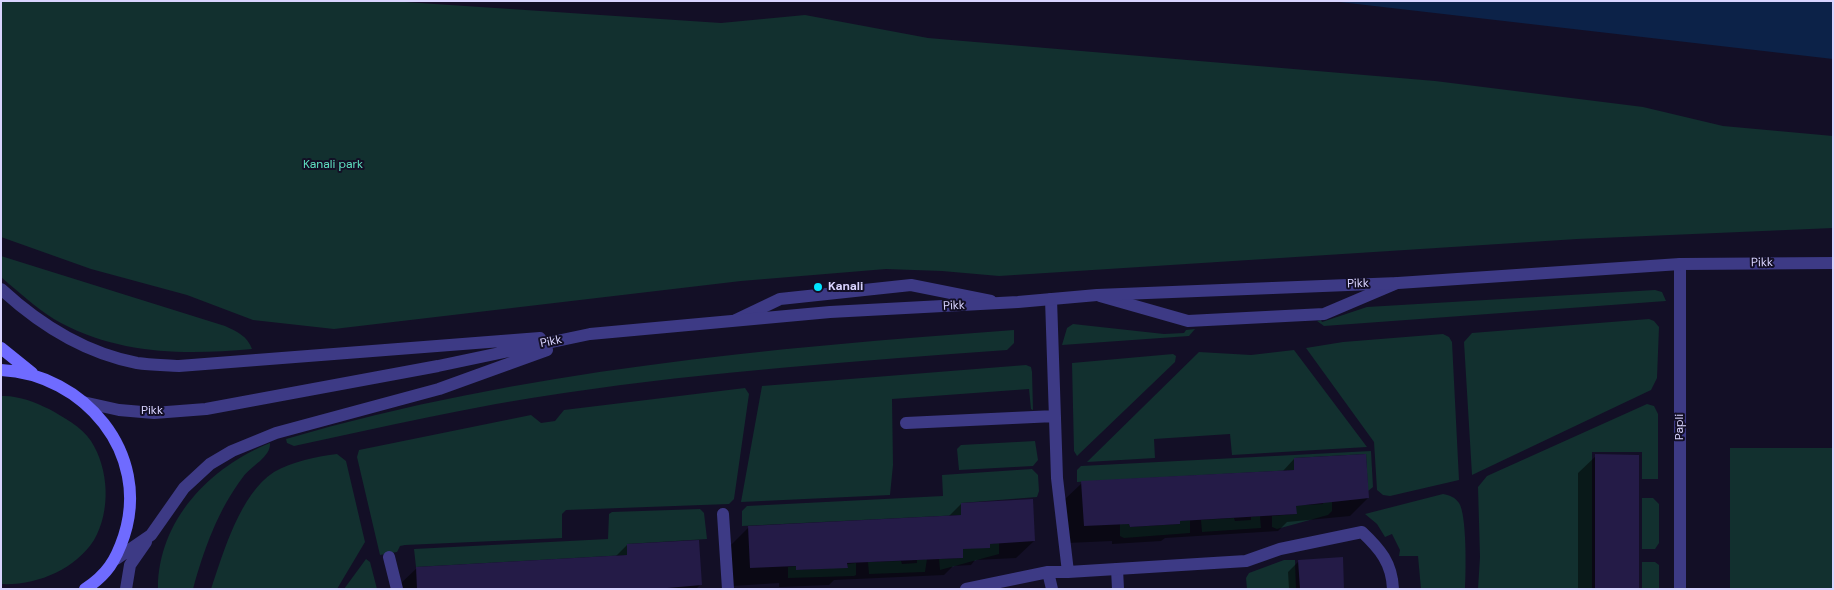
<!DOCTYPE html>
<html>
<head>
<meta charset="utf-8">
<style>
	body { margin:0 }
	#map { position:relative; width:1834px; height:590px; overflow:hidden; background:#130f26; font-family:"DM Sans",sans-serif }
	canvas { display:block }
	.frame { position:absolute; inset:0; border:2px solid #d9d4ff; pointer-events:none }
</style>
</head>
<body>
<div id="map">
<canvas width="1834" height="590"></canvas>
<div class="frame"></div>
</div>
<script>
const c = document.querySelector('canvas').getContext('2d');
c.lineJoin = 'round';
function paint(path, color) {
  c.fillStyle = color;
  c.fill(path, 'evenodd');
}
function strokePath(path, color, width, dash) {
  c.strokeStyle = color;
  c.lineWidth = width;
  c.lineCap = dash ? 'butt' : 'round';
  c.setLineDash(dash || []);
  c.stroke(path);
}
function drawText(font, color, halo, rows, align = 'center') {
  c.font = font + ' "DM Sans",sans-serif';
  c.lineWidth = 4;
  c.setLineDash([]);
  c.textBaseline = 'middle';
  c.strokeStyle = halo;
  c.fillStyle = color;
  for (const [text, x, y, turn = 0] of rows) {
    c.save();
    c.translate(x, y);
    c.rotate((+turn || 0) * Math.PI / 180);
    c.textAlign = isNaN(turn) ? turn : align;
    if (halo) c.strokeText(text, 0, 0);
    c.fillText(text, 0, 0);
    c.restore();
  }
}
paint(new Path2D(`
	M1,1H390L721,23L805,15L928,38L1435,81L1643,107L1723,126L1833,136V228L1577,239L999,276L942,271L886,269L741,281L334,329L253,320L187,295L91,269L1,237Z
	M1,256L225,326C238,332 247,336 252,349C186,355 122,355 61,323C42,313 25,297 9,284L1,277Z
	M1655,290L1662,292L1666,301L1324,326L1317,321L1321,320L1322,322L1367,307Z
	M1649,319L1654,321L1659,327L1657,378L1651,390L1472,475L1464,342L1472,333Z
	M1073,324L1164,334L1184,333L1186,330L1195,329L1189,336L1062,345L1067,328Z
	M1014,330V343L1007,350C859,361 711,371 564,393C473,406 383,427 294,446L287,443L286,439C522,370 769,348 1014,330Z
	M1443,334L1449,337L1452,342L1459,480L1390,496L1383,495L1377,490L1374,442L1306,348L1343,342Z
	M1294,350L1367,447L1232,455L1230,434L1154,439L1155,458L1087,462L1199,352L1251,355Z
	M1173,354L1176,356L1175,362L1077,456L1074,451L1072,363Z
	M1026,365L1031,367L1032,372L1033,410L1031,409L1029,389L892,399L893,465L890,495L741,502L762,386Z
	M745,388L749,394L734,499L729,504L566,510L562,514V538L405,545L400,546L397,552L380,555L357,457L359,450L531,415L541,423L555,421L564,410Z
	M1,396C17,395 35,402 49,409C63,417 82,427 91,441C109,469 111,511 94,540C75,570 35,586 1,584Z
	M1647,404L1654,406L1658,414V479H1642V452H1592V589H1478L1480,557L1478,487L1487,476Z
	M1035,441L1038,460L1033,466L959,470L957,449L961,445Z
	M270,443C271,457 251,466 243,477C218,510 204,549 193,589H158C158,520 210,467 270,443Z
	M1730,448H1833V589H1730Z
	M1371,451L1373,487L1368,491L1366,454L1294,458V470L1077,482V470L1081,466Z
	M337,454L346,461L365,542L337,589H211C224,551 240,494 274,472C291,462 318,456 337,454Z
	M1032,469L1038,475L1039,491L1037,497L961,503V515L742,526V511L747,506L943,496L942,475Z
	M1443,494C1449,495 1455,497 1459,503C1467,515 1466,573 1465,589H1421L1418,556H1399L1400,550L1392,534L1385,537L1377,524L1365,514Z
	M1642,498H1653L1659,504V543L1655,549H1642Z
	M1332,500V511L1328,515L1277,529L1272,527V516L1296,514V503L1306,502V505L1323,504V501Z
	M700,509L704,513L707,539L627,544V555L416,567L414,549L608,539L609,514L612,512Z
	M1260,516L1261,528L1202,532L1201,520L1234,518L1235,521L1251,520V517Z
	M1190,520V533L1124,538L1120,536V524H1129L1130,527L1180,524V521Z
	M999,543V554L940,570L939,559L963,558V545Z
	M366,559L370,562L377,589H344Z
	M927,559L925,572L869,574L868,562L901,561L902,564L917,563V560Z
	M1284,560H1295L1296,589H1247L1246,578L1249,573Z
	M1642,562H1655L1659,565V589H1642Z
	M856,563V575L854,576L788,578V567L796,566L797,570L848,567L847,564Z`), '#12302f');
paint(new Path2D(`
	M1331,1H1833V59Z`), '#0c2248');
paint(new Path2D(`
	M1596,456L1638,589H1578V473Z
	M1294,459L1368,498L1350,516L1287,522L1278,531L1165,538L1161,541L1112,544V541L1067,543L1064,500L1082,483L1282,472Z
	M961,504L1034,541L1016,558L975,560L971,565L953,566L944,575L834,580L829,585L779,587V583L733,586L731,545L749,527L948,517Z
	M627,545L700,585L696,589H399V585L417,568L615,557Z
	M1341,558L1344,589H1289L1288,572L1299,561Z`), '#0007');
paint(new Path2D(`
	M1366,454L1369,498L1296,506L1297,514L1180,521V524L1130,527L1129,524L1084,526L1081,481L1294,470V458Z
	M1595,454L1639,455V589H1595Z
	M1033,499L1035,541L990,544V548L963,549V558L847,563L848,568L796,570V566L750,568L748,526L961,515V503Z
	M699,540L702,585L656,589H417L416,567L627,555V544Z
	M1343,557L1344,589H1300L1298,560Z`), '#241b47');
strokePath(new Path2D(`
	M1100,296L1188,321L1324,314L1397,283
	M736,320L780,299L911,285L991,301
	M1117,569L1118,589`), '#3d3a85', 12);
strokePath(new Path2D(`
	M906,423L1055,416
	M723,514L728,589
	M389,557L397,589
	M1048,572L1052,589
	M1068,572L1246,561L1280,549L1362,532C1380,549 1392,563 1393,589
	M966,589L1048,572H1068L1057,478L1051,299
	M1680,589V264`), '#3d3a85', 12);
strokePath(new Path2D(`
	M1,289C40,325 85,353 137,363C151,365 166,365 179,366L540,338
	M83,402L119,410L154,413L206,409L438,366L590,334L830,312L1018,302L1097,295L1398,283L1680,264L1833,263
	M116,559L151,535L184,488L210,464L232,451L276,433L439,389L547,350
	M126,589L130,565L146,542`), '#3d3a85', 12);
strokePath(new Path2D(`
	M1,348L32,373
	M1,370C84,374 151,453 124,536C116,560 107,575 85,589`), '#6f6bff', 12);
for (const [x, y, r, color] of [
	[818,287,5,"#00e5ff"]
]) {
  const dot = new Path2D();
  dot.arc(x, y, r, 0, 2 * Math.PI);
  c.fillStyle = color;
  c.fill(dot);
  strokePath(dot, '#130f26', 2);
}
drawText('12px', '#5fe0c0', '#130f26', [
	["Kanali park",333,165]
]);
drawText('12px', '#d9d4ff', '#130f26', [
	["Pikk",1762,263,-1],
	["Pikk",1358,284,-2],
	["Pikk",954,306,-3],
	["Pikk",551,342,-12],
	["Pikk",152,411],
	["Papli",1680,427,-90]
]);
drawText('bold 12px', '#d9d4ff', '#130f26', [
	["Kanali",828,287]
], 'left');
</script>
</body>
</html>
